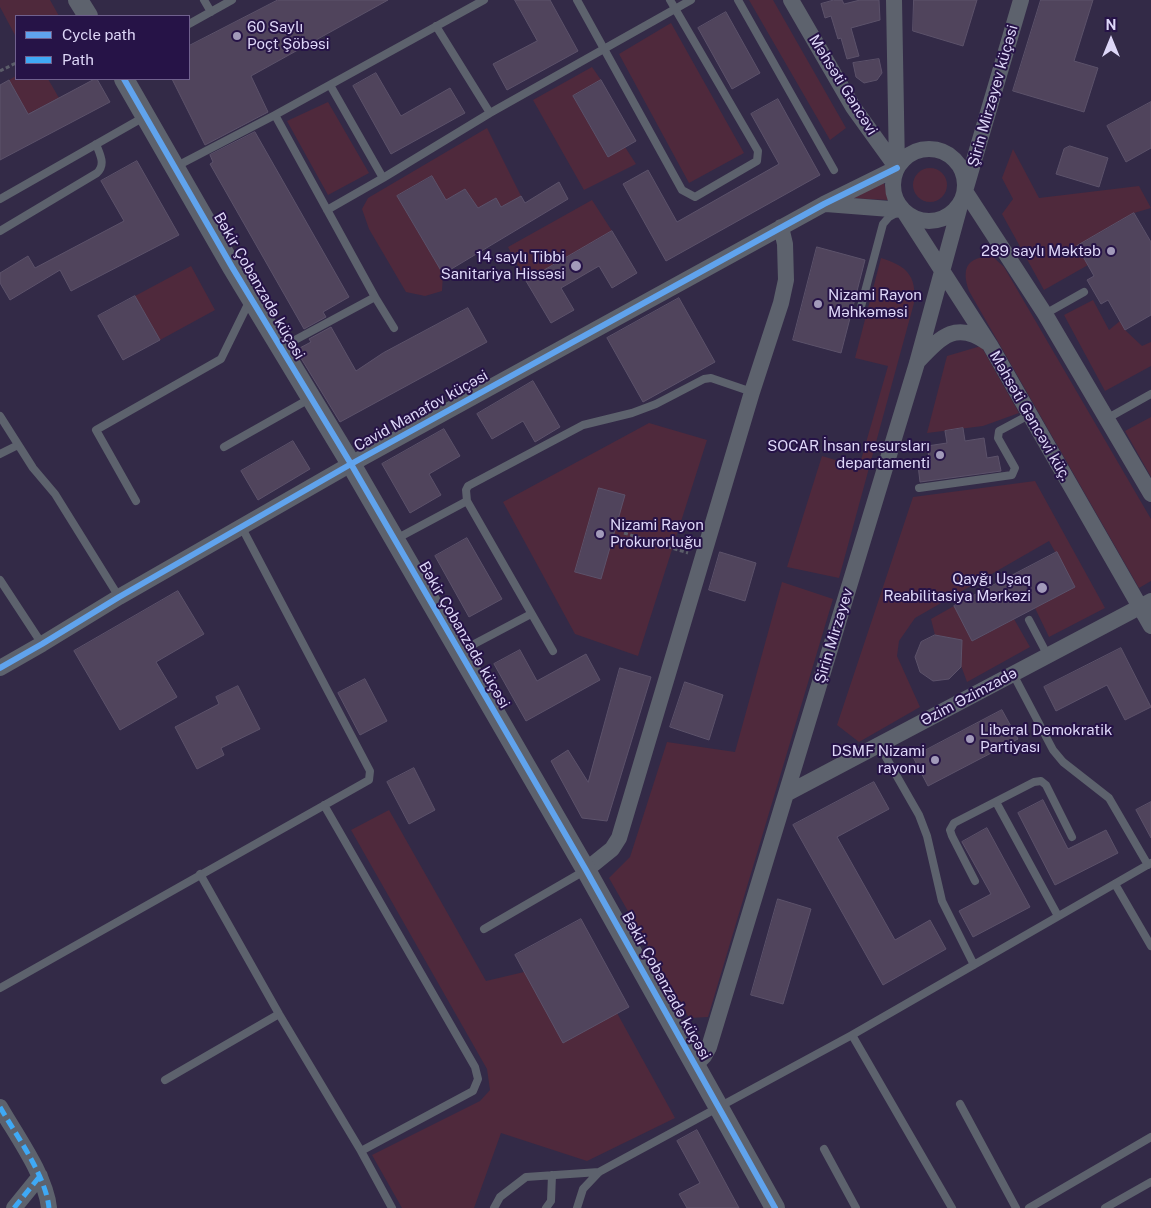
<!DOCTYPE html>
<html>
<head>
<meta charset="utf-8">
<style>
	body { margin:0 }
	#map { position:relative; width:1151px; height:1208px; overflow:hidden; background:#332a47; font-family:"Public Sans",sans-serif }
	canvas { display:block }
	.legend { position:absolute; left:15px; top:15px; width:175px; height:65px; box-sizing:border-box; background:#261347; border:1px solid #70618e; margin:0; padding:6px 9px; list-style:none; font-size:15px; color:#ded7f8 }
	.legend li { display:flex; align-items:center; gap:10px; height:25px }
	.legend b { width:25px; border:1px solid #70618e }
	.north { position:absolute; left:1086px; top:15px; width:50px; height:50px; -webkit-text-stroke:4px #261347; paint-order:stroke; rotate:0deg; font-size:14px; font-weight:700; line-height:20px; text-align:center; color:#ded7f8 }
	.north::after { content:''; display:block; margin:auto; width:18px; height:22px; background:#ded7f8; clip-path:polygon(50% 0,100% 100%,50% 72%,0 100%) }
</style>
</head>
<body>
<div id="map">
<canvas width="1151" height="1208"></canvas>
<ul class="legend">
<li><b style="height:6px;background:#60a3ed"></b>Cycle path</li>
<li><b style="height:6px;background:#3fa9f5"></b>Path</li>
</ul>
<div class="north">N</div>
</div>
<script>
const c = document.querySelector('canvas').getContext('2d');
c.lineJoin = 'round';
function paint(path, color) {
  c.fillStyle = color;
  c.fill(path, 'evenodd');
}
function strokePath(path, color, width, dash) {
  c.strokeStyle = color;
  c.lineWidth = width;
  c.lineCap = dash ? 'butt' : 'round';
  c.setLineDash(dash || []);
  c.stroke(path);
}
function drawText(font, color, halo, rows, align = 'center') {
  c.font = font + ' "Public Sans",sans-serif';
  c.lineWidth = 4;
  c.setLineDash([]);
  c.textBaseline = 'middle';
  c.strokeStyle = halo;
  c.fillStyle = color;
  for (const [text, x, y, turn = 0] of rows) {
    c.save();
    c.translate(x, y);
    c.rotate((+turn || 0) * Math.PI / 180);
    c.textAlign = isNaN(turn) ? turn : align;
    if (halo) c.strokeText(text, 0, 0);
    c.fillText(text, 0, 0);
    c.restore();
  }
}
paint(new Path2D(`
	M0,0H50L59,16H16V37L0,7Z
	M749,0H773L846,128L830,140Z
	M671,23L744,153L689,183L619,54Z
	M592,67L601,80L573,96L608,157L625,147L636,164L584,190L533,100Z
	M16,76V79H48L59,98L28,114L9,80Z
	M328,102L369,173L328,195L287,121Z
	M487,128L521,196L501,207L496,198L478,208L465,189L446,200L431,176L397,196L443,274L442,291L425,296L406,292L369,229L362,209L368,198Z
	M1013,149L1039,198L1139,186L1151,208L1134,213L1077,246L1088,265L1044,290L1002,214L1013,199L1002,178Z
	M913 185a17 17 0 1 1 34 0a17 17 0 1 1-34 0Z
	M884,183L888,200L848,198Z
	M592,200L612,231L526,281L508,247Z
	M992,256L1004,267L1151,519V581L1139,588L969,291C961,268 967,257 992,256Z
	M881,258C906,266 917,275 914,303L839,578L787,567L822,456L859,467L888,366L855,358Z
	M191,266L215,310L160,340L135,296Z
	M1093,300L1109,330L1120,321L1125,330L1142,346L1151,342V366L1105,391L1064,315Z
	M981,346L1019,413L983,426L927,433L947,356Z
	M1151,417V477L1125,431Z
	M649,423L707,440L638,656L575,634L503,502Z
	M1035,481L1105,608L1049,637L1035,608L1075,587L1049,541L915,618L899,641L897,656L920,707L859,742L837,725L913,497Z
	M782,582L833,599L708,1017L689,1018L609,878L630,857L667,742L735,752Z
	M954,606L973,641L1014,619L1030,647L967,682L951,638L935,635L931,619Z
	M389,810L486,981L524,972L617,1013L675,1118L587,1161L501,1133L474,1208H402L372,1155L480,1101L490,1090L487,1069L351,830Z`), '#4f293c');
const building = new Path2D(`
	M278,0H388L251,76L268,112L205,145L172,79H189V46Z
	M515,0H550L578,51L507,90L493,64L537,41Z
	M834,0H842L844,4L860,0H879L880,20L851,28L859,56L847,59L841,38L838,39L831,16L825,18L821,4Z
	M914,0H977L963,46L913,31Z
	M1041,0H1093L1074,61L1098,68L1084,112L1013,91Z
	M726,12L760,73L732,89L698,28Z
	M879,59L882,73L877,80L864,83L856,77L853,63Z
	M376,73L401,116L450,88L465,113L391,154L353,86Z
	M95,79H97L110,102L0,160V85L9,80L28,114Z
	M601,80L636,141L608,157L573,96Z
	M778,99L820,175L666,261L623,184L648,170L677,222L779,164L751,114Z
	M1151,102V148L1126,162L1107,126Z
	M255,132L349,297L323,312L326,317L304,329L210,164L213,162L210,155Z
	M1070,146L1108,158L1099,187L1056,174L1064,149Z
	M137,161L179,235L71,291L60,270L10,300L0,283V273L28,256L35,268L124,221L101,181Z
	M432,176L446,200L465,189L478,208L496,198L501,207L521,196L525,203L559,182L568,199L443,274L397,196Z
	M1134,213L1151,242V315L1125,330L1108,300L1101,304L1087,280L1094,276L1077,246Z
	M612,231L637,273L612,288L599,266L561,288L574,310L551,323L526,281Z
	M817,247L865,260L841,353L793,340Z
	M135,296L160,340L123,360L98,316Z
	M679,298L715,362L643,402L607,338Z
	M468,308L487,342L340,422L296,350L311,342L309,339L331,327L356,371L383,353Z
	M533,381L560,427L535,442L523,421L492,439L477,414Z
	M963,428L965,441L984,438L987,458L998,456L1001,471L920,482L918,465L930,463L927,446L947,443L945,431Z
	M444,429L460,456L429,474L441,495L410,513L382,464Z
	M293,441L310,469L258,500L241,471Z
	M599,488L625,495L601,579L575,572Z
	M467,538L502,599L469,617L435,556Z
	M720,552L756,563L745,601L709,590Z
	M1057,552L1075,587L972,641L954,606Z
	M178,591L204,634L156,662L177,697L120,730L74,651Z
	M935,635L962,640L961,667L949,679L933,681L920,672L915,657L921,642Z
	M1121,648L1151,707L1125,720L1107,685L1056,711L1044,687Z
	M520,650L537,681L586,654L600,680L526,721L494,664Z
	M620,668L651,677L607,821L582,818L551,761L568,750L588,782Z
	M365,679L387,721L360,735L338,693Z
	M685,682L723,695L709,740L670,727Z
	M238,686L260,729L221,748L224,755L197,769L175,727L219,704L216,697Z
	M1002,710L1018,739L928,786L913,757Z
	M414,768L435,810L409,824L387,782Z
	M874,782L889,809L837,837L895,940L930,920L946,949L883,985L793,825Z
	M1043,800L1068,849L1106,830L1118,853L1055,885L1018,813Z
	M1151,802V838L1136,810Z
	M987,828L1030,907L973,937L959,911L991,894L962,842Z
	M778,899L811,909L783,1004L751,995Z
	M581,919L629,1007L563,1043L515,955Z
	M697,1130L739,1208H687L679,1194L700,1183L677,1141Z`);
paint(building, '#50445c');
strokePath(building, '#5c526a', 1);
strokePath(new Path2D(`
	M0,71L16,63
	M624,533L688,553`), '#5b5d69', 3, [4, 2.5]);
strokePath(new Path2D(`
	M204,0L211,12
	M577,0L682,190L695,197L757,161L758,151L670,0
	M738,0L834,170
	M189,24L232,0
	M436,26L490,113
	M330,85L383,178
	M275,115L375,297L282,347
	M175,167L275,115L484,0
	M0,199L144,117
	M327,210L383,178L490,113L691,0
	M0,231L97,173C106,164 100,155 96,144
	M375,297L394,328
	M859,314L883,224L889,217L898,212
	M1045,314L1084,292
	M0,416L33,468L55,494L119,597
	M1108,418L1151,394
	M224,447L311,398
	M0,454L18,445
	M919,488L1012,475L1015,468L998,438L999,431L1029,415
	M136,501L96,430L221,359L250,300
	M396,539L467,501
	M0,580L42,644
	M1029,620L1048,656
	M461,651L531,614
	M553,651L467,501L466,490L468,486L583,425L632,413L656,404L704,379L711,378L752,392
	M1013,674L1053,750L1063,762L1109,798L1148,865
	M879,745L919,815L927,836L942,901L974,965
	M996,802L1058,916
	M324,805L475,1067L478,1079L473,1091L361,1151
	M200,874L279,1014L361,1151L392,1208
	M975,881L952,836L950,830L954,823L1034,782L1041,781L1046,785L1072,837
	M1115,884L1151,946
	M484,929L586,870
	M0,988L369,780L370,771L241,526
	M852,1035L952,1208
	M165,1080L279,1014
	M960,1104L1016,1208
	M824,1149L856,1208
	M494,1208L500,1197L526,1177L599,1172
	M546,1208L551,1201L552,1175
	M577,1208L583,1189L599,1172L852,1035L1151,863
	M1029,1208L1151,1137
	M1105,1208L1151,1182`), '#5d626d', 8);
strokePath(new Path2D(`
	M791,0L853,107L897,168
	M894,0L897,168
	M1021,0L965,191L1045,314L1151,494
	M893 185a36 36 0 1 1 72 0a36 36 0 1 1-72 0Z
	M826,204L903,210L990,345L1151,626
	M918,361C941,337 956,320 988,343
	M0,668L42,644L119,597L351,464L824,204L897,168
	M786,794L1151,601
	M586,870L612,849L619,838L752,392L781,303L786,280L785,244L781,227
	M696,1064L704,1056L709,1047L917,363L961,202
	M0,1107C16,1135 46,1176 49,1208
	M14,1208L40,1176`), '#5d626d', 16);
strokePath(new Path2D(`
	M78,0L88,16
	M124,79L232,267L351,464L586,870L775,1208`), '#5d626d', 20);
strokePath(new Path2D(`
	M0,1107C16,1135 46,1176 49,1208
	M14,1208L40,1176`), '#3fa9f5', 5, [10, 5]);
strokePath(new Path2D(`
	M124,79L232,267L351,464L586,870L775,1208
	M0,668L42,644L119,597L351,464L824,204L897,168`), '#60a3ed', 6);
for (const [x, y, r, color] of [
	[237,36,5,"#a29aba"],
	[1111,251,5,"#a29aba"],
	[576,266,6,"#a29aba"],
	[818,304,5,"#a29aba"],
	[940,455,5,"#a29aba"],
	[600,534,5,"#a29aba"],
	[1042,588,6,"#a29aba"],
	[970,739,5,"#a29aba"],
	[935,760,5,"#a29aba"]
]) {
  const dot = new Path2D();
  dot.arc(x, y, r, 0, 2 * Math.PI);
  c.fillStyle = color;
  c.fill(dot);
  strokePath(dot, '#261347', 2);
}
drawText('15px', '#ded7f8', '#261347', [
	["60 Saylı",247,27,"left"],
	["Poçt Şöbəsi",247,44,"left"],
	["289 saylı Məktəb",1101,251],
	["14 saylı Tibbi",565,257],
	["Sanitariya Hissəsi",565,274],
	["Nizami Rayon",828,295,"left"],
	["Məhkəməsi",828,312,"left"],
	["SOCAR İnsan resursları",930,446],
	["departamenti",930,463],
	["Nizami Rayon",610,525,"left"],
	["Prokurorluğu",610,542,"left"],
	["Qayğı Uşaq",1031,579],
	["Reabilitasiya Mərkəzi",1031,596],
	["Liberal Demokratik",980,730,"left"],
	["Partiyası",980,747,"left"],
	["DSMF Nizami",925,751],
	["rayonu",925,768]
], 'right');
drawText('15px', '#ded7f8', '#261347', [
	["Məhsəti Gəncəvi",843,85,58],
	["Şirin Mirzəyev küçəsi",993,96,-74],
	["Bəkir Çobanzadə küçəsi",259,286,60],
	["Cavid Manafov küçəsi",421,411,-29],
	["Məhsəti Gəncəvi küç.",1030,416,60],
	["Bəkir Çobanzadə küçəsi",464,635,60],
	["Şirin Mirzəyev",834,636,-73],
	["Əzim Əzimzadə",969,697,-28],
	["Bəkir Çobanzadə küçəsi",666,986,61]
]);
</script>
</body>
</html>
